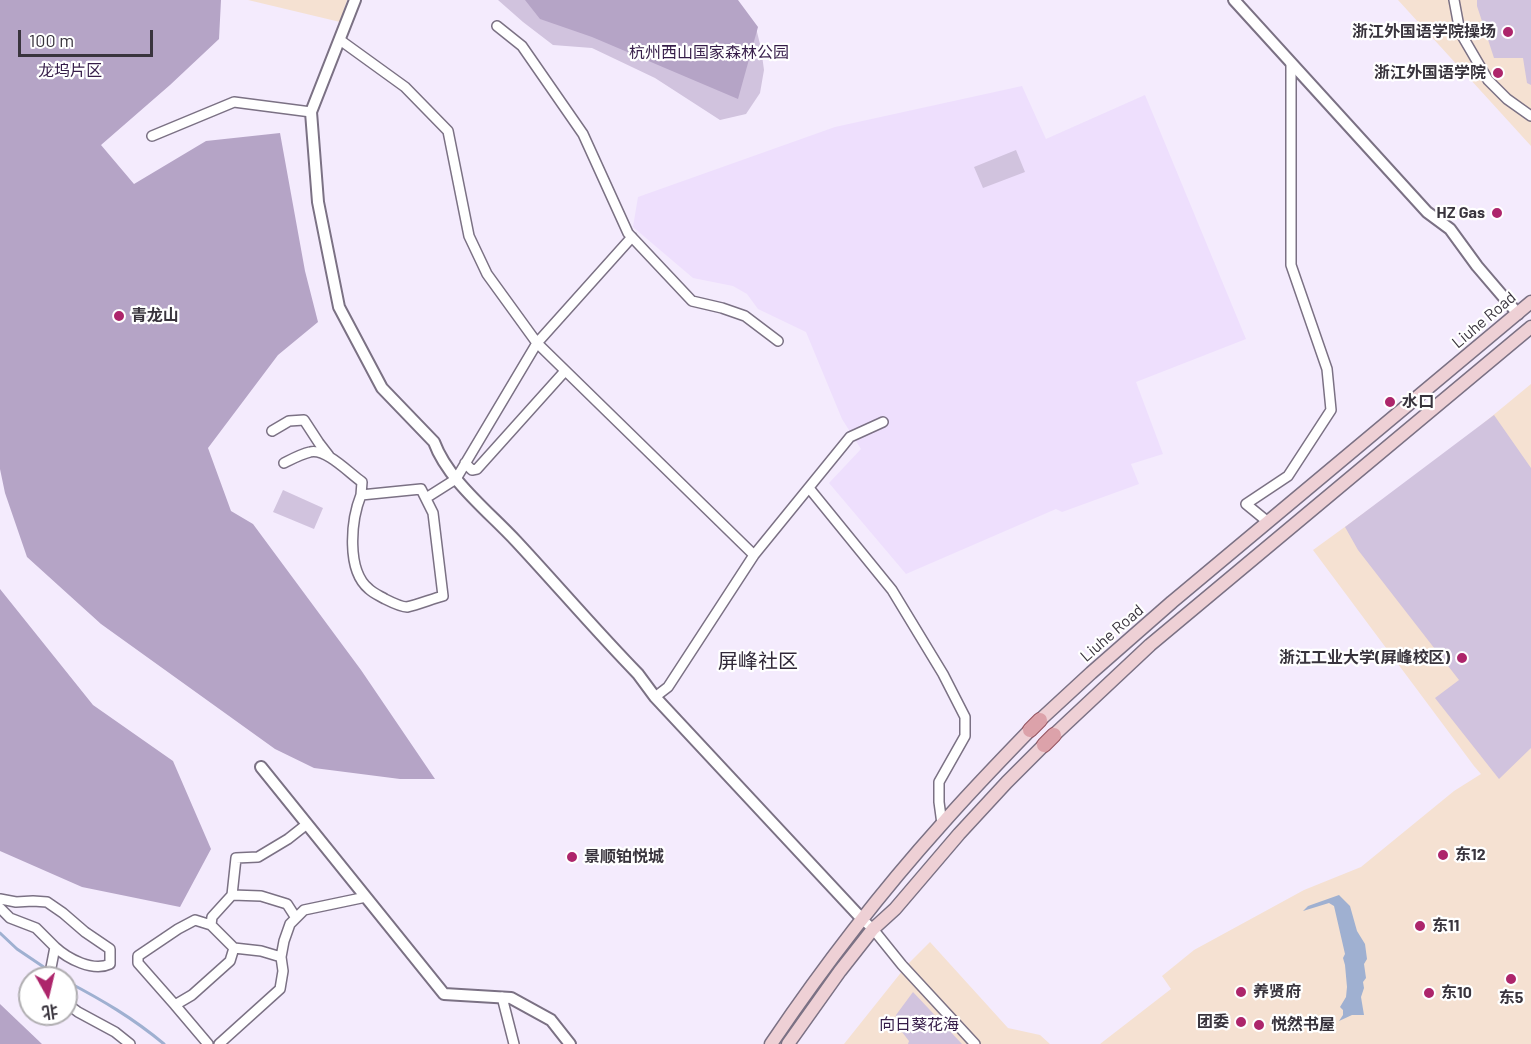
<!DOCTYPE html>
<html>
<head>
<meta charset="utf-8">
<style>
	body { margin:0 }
	#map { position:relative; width:1531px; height:1044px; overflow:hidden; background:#f4ebfd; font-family:Barlow,"Noto Sans SC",sans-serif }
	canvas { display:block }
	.north { position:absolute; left:18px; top:966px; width:60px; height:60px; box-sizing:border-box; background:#fff; border:2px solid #b0aeb1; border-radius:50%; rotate:172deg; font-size:16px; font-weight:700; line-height:24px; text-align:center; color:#39343d }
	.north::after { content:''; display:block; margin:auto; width:21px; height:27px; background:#ad256b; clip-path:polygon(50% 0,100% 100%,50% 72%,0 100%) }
	.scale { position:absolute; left:18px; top:30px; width:135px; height:27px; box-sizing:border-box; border:3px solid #39343d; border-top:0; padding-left:8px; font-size:18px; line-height:21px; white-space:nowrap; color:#39343d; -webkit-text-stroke:4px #fff; paint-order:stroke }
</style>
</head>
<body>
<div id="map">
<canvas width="1531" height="1044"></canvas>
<div class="north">北</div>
<div class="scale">100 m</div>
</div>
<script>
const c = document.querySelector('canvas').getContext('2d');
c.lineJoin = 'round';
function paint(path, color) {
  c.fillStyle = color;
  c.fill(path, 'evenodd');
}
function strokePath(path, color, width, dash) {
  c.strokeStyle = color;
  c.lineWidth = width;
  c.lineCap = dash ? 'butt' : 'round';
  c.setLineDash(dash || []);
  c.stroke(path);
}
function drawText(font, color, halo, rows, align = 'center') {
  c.font = font + ' Barlow,"Noto Sans SC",sans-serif';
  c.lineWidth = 4.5;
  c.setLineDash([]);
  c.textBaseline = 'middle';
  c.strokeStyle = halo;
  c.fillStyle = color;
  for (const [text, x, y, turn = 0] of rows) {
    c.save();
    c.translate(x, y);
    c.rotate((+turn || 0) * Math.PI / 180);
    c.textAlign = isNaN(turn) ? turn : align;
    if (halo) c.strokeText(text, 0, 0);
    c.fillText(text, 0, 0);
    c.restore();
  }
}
paint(new Path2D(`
	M1022,86L1046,139L1145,95L1246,339L1136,382L1163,454L1131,464L1139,484L1062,512L1056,509L906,574L829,483L861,449L842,419L806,332L758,309L747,294L733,286L693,278L633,227L638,197L835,127Z`), '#eedffd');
paint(new Path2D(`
	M248,0H347L340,22Z
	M1398,0H1531V146Z
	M1531,384V1044H1100L1171,989L1162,976L1194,950L1304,890L1361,867L1454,791L1481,774L1474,766L1313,550L1451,450Z
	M930,942L1008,1028L1040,1035L1050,1044H844L907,965Z`), '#f5e1d2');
paint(new Path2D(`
	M498,0H723L755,24L761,48L764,70L760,93L746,114L720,120L655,78L592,48L553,45L523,22Z
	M1477,0H1531V85L1527,83L1523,58H1494L1477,6Z
	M1016,150L1025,172L983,188L974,167Z
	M1494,415L1531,468V748L1499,779L1435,698L1459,680L1358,550L1345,527Z
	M283,490L323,508L314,529L273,512Z
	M913,992L962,1044H908L909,1041L895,1023L896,1015Z`), '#d1c3de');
paint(new Path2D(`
	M0,0H221L219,39L170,85L101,145L134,184L206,141L280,133L305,271L318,322L278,355L208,448L231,511L253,524L361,670L435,779H400L314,768L275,749L101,624L27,557L5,493L0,469Z
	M525,0H738L758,27L738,99L592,37L540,19Z
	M0,589L93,705L173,761L211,849L180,907L82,887L0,851Z
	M0,1004L42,1044H0Z`), '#b5a4c6');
paint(new Path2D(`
	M1339,895L1350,906L1357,931L1365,944L1367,959L1364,964L1366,978L1363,982L1364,988L1361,997L1364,1015H1352L1339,1021L1343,1015V1010L1340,1007L1346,997L1347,987L1345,965L1343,958L1345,954L1334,906L1329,903L1303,911L1308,906Z`), '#9fb0d1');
strokePath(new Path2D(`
	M0,933L17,949L60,978
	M66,981C102,1000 133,1018 164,1044`), '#9fb0d1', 3);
const minor = new Path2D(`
	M1454,0L1460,32L1488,80L1507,99L1531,116
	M497,26L522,46L583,134L628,233L692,301L722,308L745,316L778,341
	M340,40L405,87L448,131L469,236L487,274L537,343L754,555
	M152,136L234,102L311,112
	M272,431L289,421L304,420L319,443L329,456
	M284,463C292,459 301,454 310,452C326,448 349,473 362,482L361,495
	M465,463L472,470L477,469L565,371
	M809,488L892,590L943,674L965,717V736L939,782V802L942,824
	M421,489L433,513L443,596C432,599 417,605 407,607C401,607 391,602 385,599C380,596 373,593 369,589C346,570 351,520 361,495Z
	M426,498L456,479L537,343L632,237
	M1268,522L1246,504L1288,476L1331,410L1327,369L1291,265V63
	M655,697L668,687L754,555L850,437L883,422
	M232,895L261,896L287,904L296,918
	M0,899L16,902L33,901L47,902L63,913L85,932L110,949V964C93,972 68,959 55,947
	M0,908L10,918L36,928L55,947L49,978
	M862,919L873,929L902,965L975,1044
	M281,957L261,951L234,948L211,925L212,917L232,895L236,858L258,857L288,839L307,824
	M502,997L514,1044
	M66,1003L78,1012L115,1032L130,1044
	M175,1005L138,963V956L178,929L195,920L211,925
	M208,1044L175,1005L192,995L230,961L234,948
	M219,1044L280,989L283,971L281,957L284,941L290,924L304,910L366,897`);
const tertiary = new Path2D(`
	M355,0L311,112L318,202L339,307L382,388L434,442C448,480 488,511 516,541C557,585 596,631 638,674L655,697L669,712L862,919
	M1234,0L1427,212L1450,229L1477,266L1518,314
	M261,767L444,994L511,998L551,1020L570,1044`);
const secondary = new Path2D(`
	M1040,720L1091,673L1172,602L1531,302
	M1054,735L1150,645L1531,327
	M771,1044C823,967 880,893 942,824C970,792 1000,761 1030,730
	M788,1044L840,971L873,929L895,909L959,834L1007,782L1044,745`);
const primary = new Path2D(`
	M1030,730L1040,720
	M1044,745L1054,735`);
strokePath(minor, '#7b7184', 12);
strokePath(tertiary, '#7b7184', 14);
strokePath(secondary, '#7b7184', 15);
strokePath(primary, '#94535f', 16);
strokePath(minor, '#fff', 9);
strokePath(tertiary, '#fff', 10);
strokePath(secondary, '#eed0d5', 12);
strokePath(primary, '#dca2aa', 14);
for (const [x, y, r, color] of [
	[1508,32,6,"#ad256b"],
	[1498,73,6,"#ad256b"],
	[1497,213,6,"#ad256b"],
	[119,316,6,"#ad256b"],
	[1390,402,6,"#ad256b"],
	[1462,658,6,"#ad256b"],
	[1443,855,6,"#ad256b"],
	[572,857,6,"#ad256b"],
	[1420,926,6,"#ad256b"],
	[1511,979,6,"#ad256b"],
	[1241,992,6,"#ad256b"],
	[1429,993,6,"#ad256b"],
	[1241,1022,6,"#ad256b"],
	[1259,1025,6,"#ad256b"]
]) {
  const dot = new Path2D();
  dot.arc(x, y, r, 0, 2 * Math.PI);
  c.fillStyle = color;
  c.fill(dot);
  strokePath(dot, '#fff', 2);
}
drawText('bold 16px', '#39343d', '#fff', [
	["浙江外国语学院操场",1496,32,"right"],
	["浙江外国语学院",1486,73,"right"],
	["HZ Gas",1485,213,"right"],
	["青龙山",131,316],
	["水口",1402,402],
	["浙江工业大学(屏峰校区)",1450,658,"right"],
	["东12",1455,855],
	["景顺铂悦城",584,857],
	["东11",1432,926],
	["养贤府",1253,992],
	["东10",1441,993],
	["东5",1511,998,"center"],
	["团委",1229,1022,"right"],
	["悦然书屋",1271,1025]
], 'left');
drawText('16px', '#361d49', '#fff', [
	["杭州西山国家森林公园",709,53],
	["龙坞片区",70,71],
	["向日葵花海",919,1025]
]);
drawText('16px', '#39343d', '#fff', [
	["Liuhe Road",1484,320,-40],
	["Liuhe Road",1112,633,-41]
]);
drawText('20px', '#312939', '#fff', [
	["屏峰社区",758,661]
]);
</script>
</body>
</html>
